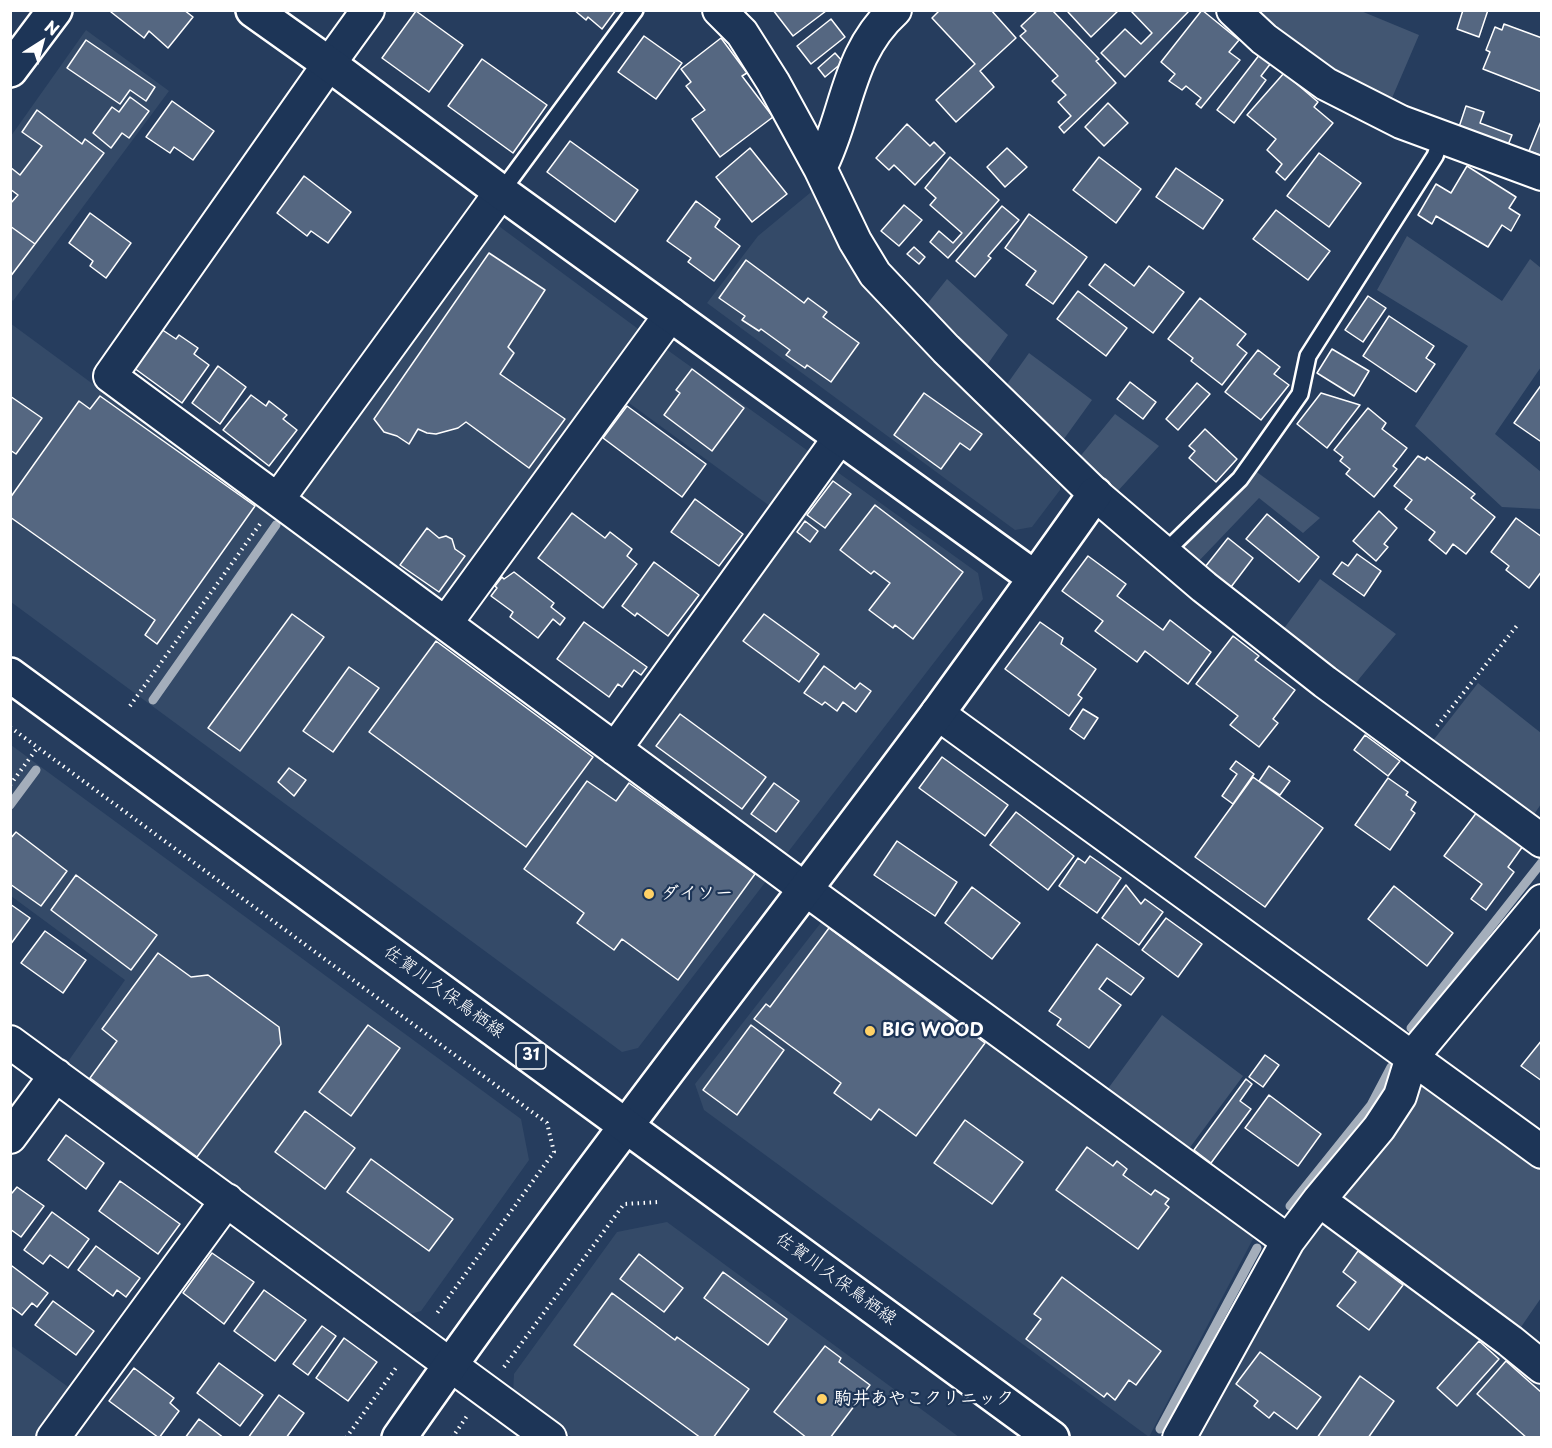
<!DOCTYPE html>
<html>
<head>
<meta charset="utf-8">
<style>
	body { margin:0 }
	#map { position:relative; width:1552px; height:1448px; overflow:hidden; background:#263d5e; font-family:"Playpen Sans",sans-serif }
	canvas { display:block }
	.frame { position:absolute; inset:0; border:12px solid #fff; pointer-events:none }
	.north { position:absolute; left:12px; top:12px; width:60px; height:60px; -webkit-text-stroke:4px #1d3557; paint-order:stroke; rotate:36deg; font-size:16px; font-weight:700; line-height:24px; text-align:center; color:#fff }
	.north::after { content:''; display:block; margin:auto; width:21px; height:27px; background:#fff; clip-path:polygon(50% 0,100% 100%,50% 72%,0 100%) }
</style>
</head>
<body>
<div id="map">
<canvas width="1552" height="1448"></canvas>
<div class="frame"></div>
<div class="north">N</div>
</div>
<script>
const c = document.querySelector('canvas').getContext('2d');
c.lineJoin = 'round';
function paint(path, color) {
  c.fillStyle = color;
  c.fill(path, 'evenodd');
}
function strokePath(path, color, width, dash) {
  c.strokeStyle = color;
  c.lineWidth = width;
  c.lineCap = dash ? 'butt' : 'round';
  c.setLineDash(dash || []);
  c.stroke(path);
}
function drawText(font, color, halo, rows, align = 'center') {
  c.font = font + ' "Playpen Sans","Klee One",sans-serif';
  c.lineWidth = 4.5;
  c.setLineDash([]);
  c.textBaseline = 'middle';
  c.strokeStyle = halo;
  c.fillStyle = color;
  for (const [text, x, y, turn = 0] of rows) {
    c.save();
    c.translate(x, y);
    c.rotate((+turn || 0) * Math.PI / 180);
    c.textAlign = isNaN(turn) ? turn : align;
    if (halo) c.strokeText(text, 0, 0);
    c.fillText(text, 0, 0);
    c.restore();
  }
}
paint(new Path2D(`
	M86,30L169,91L13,301L11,299V136Z
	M816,188L1060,476V490L1032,527L1015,530L707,303L758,236Z
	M496,224L641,331L978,573L983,599L785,856L633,744L793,523L603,384L442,604L297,497Z
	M10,323L767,880L638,1048L622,1052L11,602Z
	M11,745L521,1119L529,1160L421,1311L407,1315L237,1187L67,1063L125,980L11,896Z
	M823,920L1254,1237L1149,1437L704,1110L695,1084Z
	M667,1222L959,1437H572L513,1395L514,1374L617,1232Z
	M1335,1225L1507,1354L1541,1383V1437L1195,1438L1312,1228Z
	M10,1345L71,1389L36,1437H11Z`), '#344a68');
paint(new Path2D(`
	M1258,10L1361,11L1419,35L1389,105L1319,64L1255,14Z
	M1407,236L1502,301L1530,259L1541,268V367L1495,434L1541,472V509L1502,507L1415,426L1468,346L1377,290Z
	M947,279L1008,335L985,368L924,308Z
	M1029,353L1092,400L1061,443L1005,387Z
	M1115,414L1159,446L1116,493L1078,459Z
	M1254,470L1320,518L1303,533L1259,498L1196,564L1179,549Z
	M1320,579L1396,634L1350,690L1280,634Z
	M1478,683L1541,733V804L1529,822L1428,747Z
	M1162,1015L1243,1076L1188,1150L1107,1090Z
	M1428,1085L1541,1168V1298L1521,1327L1346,1200L1344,1191L1417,1087Z`), '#425672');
strokePath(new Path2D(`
	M153,700L276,525
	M10,805L36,770
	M1411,1028L1542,862
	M1290,1206L1371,1105L1391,1067
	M1160,1429L1257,1248`), '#a4aebb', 9);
const building = new Path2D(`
	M112,10H184L193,17L168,48L149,31L144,38L111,12Z
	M574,10H616L602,29L588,17L586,20Z
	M773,10H826V11L793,36Z
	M940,10H991L1016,38L980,71L994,87L956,122L936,100L975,64L932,18Z
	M1038,10H1052L1099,59L1096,61L1116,83L1064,133L1059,127L1071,116L1058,102L1066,95L1052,81L1058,76L1020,36L1026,31L1021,26Z
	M1070,10H1119L1091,37L1068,12Z
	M1130,10H1190L1125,77L1101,53L1125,29L1141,44L1152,33Z
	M1202,10L1239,40L1229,52L1240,60L1201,108L1196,104L1201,98L1186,86L1182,90L1169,81L1175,74L1161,62Z
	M1463,10H1488L1479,37L1457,29Z
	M416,11L463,45L429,92L382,58Z
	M831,19L845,37L811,64L797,46Z
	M1504,24L1542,38V92L1483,69L1490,52L1486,50L1495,27L1502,30Z
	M644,36L682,63L656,99L618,72Z
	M721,38L747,73L742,76L773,117L720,157L692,119L705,110L686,86L691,82L681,69Z
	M86,40L155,87L146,101L130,90L120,104L67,68Z
	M835,53L843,62L825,77L818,68Z
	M1260,54L1271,63L1261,76L1266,80L1234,123L1217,110Z
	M482,59L547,105L513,153L448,106Z
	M1284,73L1318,102L1314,107L1333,123L1285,180L1276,172L1282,164L1267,150L1276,139L1247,115Z
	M130,97L149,111L129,138L122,133L111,148L93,133L112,107L119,112Z
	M172,101L214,131L193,160L174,147L170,153L146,137Z
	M1108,103L1128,123L1104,146L1085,127Z
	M1466,106L1484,112L1480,123L1512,135L1508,145L1459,127Z
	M37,110L82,144L85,139L104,153L35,244L10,226V204L18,195L10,189V167L20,175L42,146L22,132Z
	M1542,119V156L1529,151Z
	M907,124L930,146L934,142L945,153L915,185L894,165L889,170L876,158Z
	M570,141L638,190L615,222L547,172Z
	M750,148L787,194L752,222L716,177Z
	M1007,148L1027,167L1005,187L987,167Z
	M1319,153L1361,183L1329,227L1287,196Z
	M950,157L999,200L948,258L930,242L939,231L953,243L962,233L930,205L936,198L925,188Z
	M1099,157L1141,189L1116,223L1073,190Z
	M1467,166L1516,197L1509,208L1520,215L1511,231L1502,225L1488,247L1436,216L1432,224L1418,215L1436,184L1451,193Z
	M1176,168L1223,200L1203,229L1156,197Z
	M304,176L351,212L328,243L311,231L307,236L277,213Z
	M696,201L720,219L715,227L740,246L714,281L688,262L691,258L667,241Z
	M904,205L922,220L899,246L881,231Z
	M1002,206L1019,220L988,256L991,258L975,277L956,261Z
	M1276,210L1330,251L1308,280L1253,239Z
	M90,213L131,243L106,278L90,266L93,261L69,243Z
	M1029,214L1087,257L1053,304L1026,285L1036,271L1005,248Z
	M10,226L35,244L10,277Z
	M914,247L925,257L919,264L907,254Z
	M489,253L545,290L508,347L514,353L500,374L565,419L529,468L466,422L458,428L436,434L427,433L418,429L409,444L397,436L384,432L374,419Z
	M746,260L804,303L808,298L827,312L823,317L859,343L831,382L807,365L805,368L786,355L790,350L761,329L759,331L742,320L745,316L719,298Z
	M1105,264L1134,286L1149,266L1184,292L1153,333L1089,285Z
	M1078,291L1127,328L1106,356L1057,319Z
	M1368,296L1386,308L1363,342L1345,330Z
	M1200,298L1246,334L1237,345L1247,353L1222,385L1191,361L1193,358L1168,339Z
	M1389,316L1434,346L1426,358L1435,364L1416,392L1363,356Z
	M161,329L176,339L179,335L198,348L194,354L209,365L182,403L134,368Z
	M1332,349L1369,371L1354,396L1317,373Z
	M1258,350L1280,367L1274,374L1289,385L1261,420L1225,392Z
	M218,366L246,387L220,424L192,403Z
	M692,369L744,408L712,451L664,415L680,393L676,390Z
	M1130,382L1156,402L1143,419L1117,399Z
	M1197,383L1210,394L1178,430L1166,419Z
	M1542,384V439L1540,441L1514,423Z
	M924,393L982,434L970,450L960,443L941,469L894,435Z
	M1321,393L1360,405L1327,448L1297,424Z
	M251,395L266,406L269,401L287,415L283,419L297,430L269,466L223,430Z
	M10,396L42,418L16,454L10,450Z
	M100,396L255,506L157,644L145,635L155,620L10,517V498L79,401L90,409Z
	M627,406L706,464L682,497L603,438Z
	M1368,408L1386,423L1382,429L1407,448L1393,466L1397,469L1374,497L1346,474L1350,469L1340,461L1343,457L1334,450Z
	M1205,429L1237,459L1216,482L1189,458L1195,451L1189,446Z
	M1418,456L1425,460L1427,457L1475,494L1471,498L1495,517L1466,554L1453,544L1446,554L1429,540L1435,532L1405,509L1412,500L1394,486Z
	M833,481L851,494L825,528L807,515Z
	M695,499L743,534L719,566L671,532Z
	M875,505L963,572L913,639L895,625L893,628L869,610L890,583L874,571L871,574L840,550Z
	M1379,511L1397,528L1384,544L1388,547L1376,561L1353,541Z
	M572,513L605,538L610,532L632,549L627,556L637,564L603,608L538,558Z
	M1267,514L1319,557L1299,582L1246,539Z
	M1516,518L1542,537V571L1529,588L1506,570L1509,566L1491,552Z
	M805,521L818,531L810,542L797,532Z
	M427,528L439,538L446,536L452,539L455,549L465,556L439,592L400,565Z
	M1228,538L1253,558L1231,587L1205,567Z
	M1357,554L1381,571L1364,596L1333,574L1342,562L1348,566Z
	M1088,556L1126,584L1117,596L1163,630L1170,620L1211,652L1188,684L1145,651L1137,662L1095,631L1103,621L1062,591Z
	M654,562L699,595L668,636L637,613L635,616L622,606Z
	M514,572L554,603L551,607L565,618L560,625L553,619L538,638L510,617L513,612L491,596L497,588L495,586L502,577L504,579Z
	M292,614L324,637L240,751L208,728Z
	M764,614L819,654L799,682L743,641Z
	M584,622L647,667L641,675L634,670L622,687L618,684L609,697L557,659Z
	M1040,622L1063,638L1061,644L1096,669L1078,695L1082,698L1069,716L1005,669Z
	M1233,636L1259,656L1255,660L1295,690L1273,719L1278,723L1259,747L1230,725L1238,716L1196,684Z
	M436,641L593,757L526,847L369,732Z
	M824,666L855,689L860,683L871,691L856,712L843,702L837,711L825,702L822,705L804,693Z
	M349,667L379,688L333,752L303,731Z
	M1083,709L1098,718L1084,739L1070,729Z
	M680,714L766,777L742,809L656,746Z
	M1365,735L1400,761L1388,776L1354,750Z
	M942,757L1008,805L985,836L919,788Z
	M1236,761L1254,774L1233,804L1222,796L1237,774L1230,769Z
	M1269,766L1290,781L1280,795L1259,781Z
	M289,768L306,780L294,796L278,782Z
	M1253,777L1323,828L1265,907L1195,857Z
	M1388,778L1408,792L1406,795L1416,802L1411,810L1415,813L1390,850L1355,825Z
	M587,781L616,801L629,783L755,874L678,980L622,939L614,950L577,923L584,913L524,869Z
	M774,783L799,801L776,832L751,814Z
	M1016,812L1074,856L1048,890L990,845Z
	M1477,812L1523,846L1508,867L1514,872L1486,910L1471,899L1482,884L1444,856Z
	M16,832L67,871L41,906L10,884V839Z
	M897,841L957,882L935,916L874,875Z
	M1090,856L1121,878L1097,913L1059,886L1078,858L1085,863Z
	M76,875L157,935L131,970L51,910Z
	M1126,885L1141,904L1145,899L1163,912L1139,945L1102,918Z
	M1394,886L1453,933L1427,966L1368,919Z
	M972,887L1020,923L992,959L945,923Z
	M10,904L30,918L10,945Z
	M1166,918L1202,944L1178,977L1142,950Z
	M829,928L985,1043L916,1136L879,1109L871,1120L834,1093L841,1083L754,1019L766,1004L770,1007Z
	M45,931L86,960L63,993L21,963Z
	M1097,944L1144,978L1131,995L1107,978L1099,989L1121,1005L1089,1048L1057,1025L1061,1019L1049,1011Z
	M158,953L191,977L208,975L279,1027L281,1044L197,1157L90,1078L117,1041L102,1029Z
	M368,1025L400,1048L351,1116L319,1092Z
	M751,1025L784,1050L737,1115L703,1090Z
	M1542,1040V1081L1521,1066Z
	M1265,1055L1279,1065L1263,1087L1249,1077Z
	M1246,1079L1252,1084L1240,1101L1251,1109L1211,1163L1194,1150Z
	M1269,1095L1321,1134L1298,1166L1245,1128Z
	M305,1111L355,1148L325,1189L275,1152Z
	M965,1120L1023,1162L992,1204L934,1163Z
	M66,1135L104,1163L86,1189L48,1160Z
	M1087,1147L1113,1166L1117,1161L1127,1169L1123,1175L1151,1195L1155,1190L1169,1199L1165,1204L1169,1207L1138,1249L1056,1190Z
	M371,1159L453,1219L429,1251L347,1192Z
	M120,1181L180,1224L158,1254L99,1211Z
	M17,1187L44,1206L21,1237L10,1229V1192L12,1193Z
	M52,1212L89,1239L68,1268L50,1255L43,1264L24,1250Z
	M96,1246L140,1278L126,1297L117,1290L113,1296L78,1270Z
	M1358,1251L1403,1285L1369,1330L1337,1306L1356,1282L1343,1272Z
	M212,1253L254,1282L224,1324L183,1293Z
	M639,1254L683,1288L664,1312L620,1279Z
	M12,1266L48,1293L37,1307L32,1303L22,1315L10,1306V1268Z
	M723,1272L787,1319L768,1345L704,1298Z
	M1062,1277L1161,1351L1136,1385L1129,1380L1115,1400L1107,1393L1104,1397L1026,1339L1041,1319L1034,1314Z
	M264,1290L306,1320L275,1361L234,1331Z
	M612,1293L675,1340L677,1337L749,1389L713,1438H701L574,1345Z
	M53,1301L94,1331L76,1355L35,1325Z
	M322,1326L336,1336L308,1375L293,1364Z
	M344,1338L377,1362L348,1401L316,1378Z
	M1479,1341L1499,1359L1457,1406L1437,1388Z
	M825,1346L841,1358L839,1362L870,1385L830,1438H807L774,1412Z
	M1260,1352L1321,1397L1297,1429L1274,1412L1269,1418L1254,1406L1258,1401L1236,1384Z
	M1506,1361L1542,1393V1438H1527L1477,1394Z
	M219,1363L263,1395L240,1426L197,1393Z
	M134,1368L174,1398L170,1403L179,1411L159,1438L109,1401Z
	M1360,1376L1394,1401L1368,1438H1317Z
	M279,1395L304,1413L286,1438H248Z
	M199,1419L224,1438H185Z`);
paint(building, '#556781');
strokePath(building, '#fff', 1.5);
const service = new Path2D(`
	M501,192L635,10
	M1164,553L1240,479L1255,458L1300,394L1308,356L1435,156L1442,137`);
const minor = new Path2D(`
	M368,10L329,64L110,376L805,889L1288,1241
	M719,10L742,33L773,82L820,168L855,241L875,274L946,349L1095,494L1204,587L1325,682L1542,841
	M1233,10L1264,39L1326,84L1401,122L1542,174
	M820,168C848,114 846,54 895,10
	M278,499L501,192
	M446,623L671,314
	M937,713L1542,1152
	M615,749L840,437
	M10,1042L550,1438
	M10,1137L56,1075
	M1319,1200L1510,1341L1542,1367
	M53,1438L227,1200
	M1179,1438L1288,1241L1319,1200L1379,1128L1400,1096L1412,1057L1542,901`);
const tertiary = new Path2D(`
	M253,10L329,64L501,192L1035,578
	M10,70L55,10
	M399,1438C571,1191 758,955 937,714C990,641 1043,568 1095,494`);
const primary = new Path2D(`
	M10,675L1052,1438`);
strokePath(service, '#fff', 20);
strokePath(minor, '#fff', 36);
strokePath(tertiary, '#fff', 38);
strokePath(primary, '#fff', 38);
strokePath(new Path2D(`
	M130,706L260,524
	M1437,726L1519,623
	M10,727L547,1123L554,1152L435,1316
	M10,785L38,747
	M504,1367L624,1204L659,1202
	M346,1438L398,1365
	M452,1438L467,1416`), '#fff', 4, [1.5, 4.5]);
strokePath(service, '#1d3557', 15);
strokePath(minor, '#1d3557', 32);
strokePath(tertiary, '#1d3557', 33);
strokePath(primary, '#1d3557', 33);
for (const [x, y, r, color] of [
	[649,894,6,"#ffd166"],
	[870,1031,6,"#ffd166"],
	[822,1399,6,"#ffd166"]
]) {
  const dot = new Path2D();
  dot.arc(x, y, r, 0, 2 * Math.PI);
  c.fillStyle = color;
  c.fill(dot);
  strokePath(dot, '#1d3557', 2);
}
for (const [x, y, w] of [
	[531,1056,30]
]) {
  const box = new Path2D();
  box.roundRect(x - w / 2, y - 13, w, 26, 4.5);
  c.fillStyle = '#1d3557';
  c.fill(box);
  strokePath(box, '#fff', 1.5);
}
drawText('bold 16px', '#fff', null, [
	["31",531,1056]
]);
drawText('bold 18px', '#fff', '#1d3557', [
	["ダイソー",661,894],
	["BIG WOOD",882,1031],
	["駒井あやこクリニック",834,1399]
], 'left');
drawText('18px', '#fff', '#1d3557', [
	["佐賀川久保鳥栖線",444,992,36],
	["佐賀川久保鳥栖線",836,1279,36]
]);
</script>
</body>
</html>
